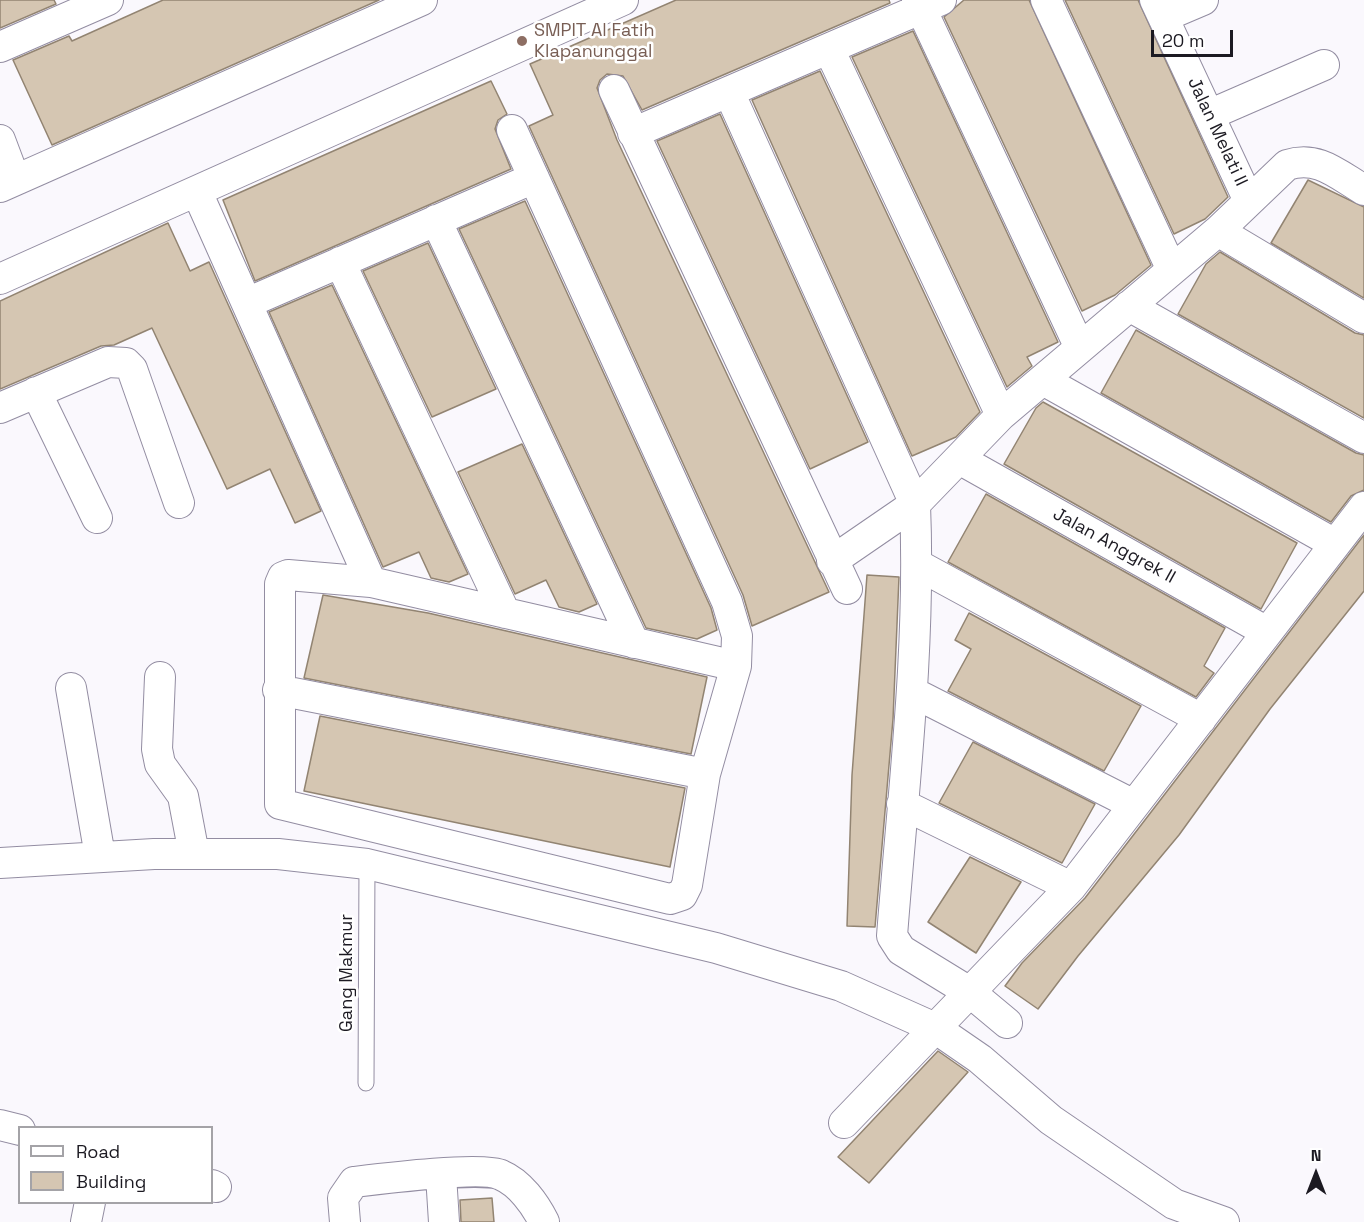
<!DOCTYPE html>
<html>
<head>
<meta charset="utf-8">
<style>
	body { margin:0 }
	#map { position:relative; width:1364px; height:1222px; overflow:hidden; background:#faf8fd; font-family:"Space Grotesk",sans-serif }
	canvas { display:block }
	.legend { position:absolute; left:18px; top:1126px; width:195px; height:78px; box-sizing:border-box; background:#fff; border:2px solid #a4a3a7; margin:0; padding:8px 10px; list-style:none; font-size:18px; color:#1c1a22 }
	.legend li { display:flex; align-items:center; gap:12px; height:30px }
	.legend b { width:30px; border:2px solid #a4a3a7 }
	.north { position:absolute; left:1286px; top:1144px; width:60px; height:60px; -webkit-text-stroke:4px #fff; paint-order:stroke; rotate:0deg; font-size:16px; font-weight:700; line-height:24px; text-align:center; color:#1c1a22 }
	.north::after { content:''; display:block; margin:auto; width:21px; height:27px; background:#1c1a22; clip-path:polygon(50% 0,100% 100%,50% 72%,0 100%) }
	.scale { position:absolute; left:1151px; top:30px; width:82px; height:27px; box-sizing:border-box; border:3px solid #1c1a22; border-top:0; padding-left:8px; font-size:18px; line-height:21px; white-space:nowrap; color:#1c1a22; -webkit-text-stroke:4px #fff; paint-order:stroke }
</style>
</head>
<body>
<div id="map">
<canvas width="1364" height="1222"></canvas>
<ul class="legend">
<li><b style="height:8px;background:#fff"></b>Road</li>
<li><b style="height:16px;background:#d5c6b2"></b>Building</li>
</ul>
<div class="north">N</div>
<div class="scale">20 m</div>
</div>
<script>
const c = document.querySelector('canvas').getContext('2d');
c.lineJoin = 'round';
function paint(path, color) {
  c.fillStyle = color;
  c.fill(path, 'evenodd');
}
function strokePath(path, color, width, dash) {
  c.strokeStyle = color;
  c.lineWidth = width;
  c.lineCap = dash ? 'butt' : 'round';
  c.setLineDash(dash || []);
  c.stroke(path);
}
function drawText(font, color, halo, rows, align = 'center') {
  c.font = font + ' "Space Grotesk",sans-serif';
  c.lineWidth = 5;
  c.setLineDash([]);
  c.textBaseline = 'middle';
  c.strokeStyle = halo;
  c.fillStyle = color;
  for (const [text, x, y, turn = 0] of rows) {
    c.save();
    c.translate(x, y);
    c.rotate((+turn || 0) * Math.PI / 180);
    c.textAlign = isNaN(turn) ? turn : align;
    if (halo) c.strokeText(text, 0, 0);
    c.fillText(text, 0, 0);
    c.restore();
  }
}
const building = new Path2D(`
	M0,0H54L56,4L0,28Z
	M163,0H379L52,145L13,60L69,36L72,41Z
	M676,0H889L890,3L642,110L623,76L607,74L600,80L597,88L617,140L829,592L752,626L743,595L529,126L553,115L530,64Z
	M964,0H1029L1151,265L1115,295L1082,311L944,17Z
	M1065,0H1138L1228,197L1205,219L1174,234Z
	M913,31L1058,342L1027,357L1032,366L1007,387L852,57Z
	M820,71L980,412L956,437L912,456L752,100Z
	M491,81L507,114L498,120L495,129L511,169L255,281L223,200Z
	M720,114L868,442L810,469L657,141Z
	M1308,180L1364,207V298L1271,243Z
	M525,201L711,608L717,630L697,639L646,628L459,229Z
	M168,223L190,271L209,262L321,511L295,523L270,469L227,489L152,328L114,345L101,346L0,389V301Z
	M428,243L496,389L432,417L363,271Z
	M1220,252L1355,333L1364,335V418L1178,314L1206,264Z
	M332,285L468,574L449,582L431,578L419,552L383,567L269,312Z
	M1136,330L1356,453L1364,455V490L1351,496L1331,522L1101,393Z
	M1043,402L1297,543L1261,609L1004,464L1036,408Z
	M522,444L597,604L579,612L559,607L546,580L515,594L458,472Z
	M986,494L1225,628L1204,666L1214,673L1196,697L948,562Z
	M1364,535V591L1270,709L1179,835L1078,956L1038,1009L1005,986L1022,963L1085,898Z
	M867,575L899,577L893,719L875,927L847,926L852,775Z
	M323,595L428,613L707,677L691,754L304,678Z
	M969,613L1141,706L1104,771L948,691L971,649L955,640Z
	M320,716L685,788L670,867L304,791Z
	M973,742L1095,804L1062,863L939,803Z
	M970,857L1021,882L976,953L928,922Z
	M938,1051L968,1072L869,1183L838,1157Z
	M492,1198L494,1222H461L460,1200Z`);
paint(building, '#d5c6b2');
strokePath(building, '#928472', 1.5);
const lane = new Path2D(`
	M366,1083L367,864`);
const street = new Path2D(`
	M917,0L1080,348
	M1046,0L1172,270
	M1155,0L1248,199
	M1163,17L1203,0
	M0,47L108,0
	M829,49L1001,415
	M614,90L847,589
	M729,92L915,504C921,649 903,792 892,936L901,950L971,993L1007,1023
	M1209,115L1324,65
	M512,130L727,602L737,636L736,666L705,774L687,885L682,895L670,899L280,804V584L283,577L288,575L371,582L736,666
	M633,133L941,0
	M0,140L15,180
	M0,187L422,0
	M197,192L371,582
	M436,220L634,643
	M1218,231L1364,318
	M340,262L505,613
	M0,279L623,0
	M247,303L534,178
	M1129,306L1364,438
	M1043,380L1335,544
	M36,392L97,518
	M0,408L108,362L126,363L132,369L179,503
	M961,460L1267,632
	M832,561L915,504L1001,415L1218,231L1287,165C1318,155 1337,174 1364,190
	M918,565L1201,719
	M160,677L157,749L160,764L183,796L194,854
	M71,688L100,856
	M278,690L705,774
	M914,693L1134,805
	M902,804L1071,887
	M0,863L154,854H278L367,864L716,948L841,986L935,1028L980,1059L1051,1120L1174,1204L1224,1222
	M844,1123L1071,887L1364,507
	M0,1125L20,1130
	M441,1175L444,1222
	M212,1185L216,1187
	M86,1222L90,1202
	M345,1222L343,1198L354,1182C379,1179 483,1166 501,1175C520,1183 535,1204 544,1222`);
strokePath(lane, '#938da2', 17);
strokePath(street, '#938da2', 32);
strokePath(lane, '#fff', 15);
strokePath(street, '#fff', 30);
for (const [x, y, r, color] of [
	[522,41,6,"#8d6e63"]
]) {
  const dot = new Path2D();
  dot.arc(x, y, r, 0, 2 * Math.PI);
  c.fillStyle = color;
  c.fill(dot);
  strokePath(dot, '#fff', 2);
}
drawText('18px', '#785e54', '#fff', [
	["SMPIT Al Fatih",534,31],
	["Klapanunggal",534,52]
], 'left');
drawText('18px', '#1c1a22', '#fff', [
	["Jalan Melati II",1217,132,65],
	["Jalan Anggrek II",1114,546,29],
	["Gang Makmur",347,973,-90]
]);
</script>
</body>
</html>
